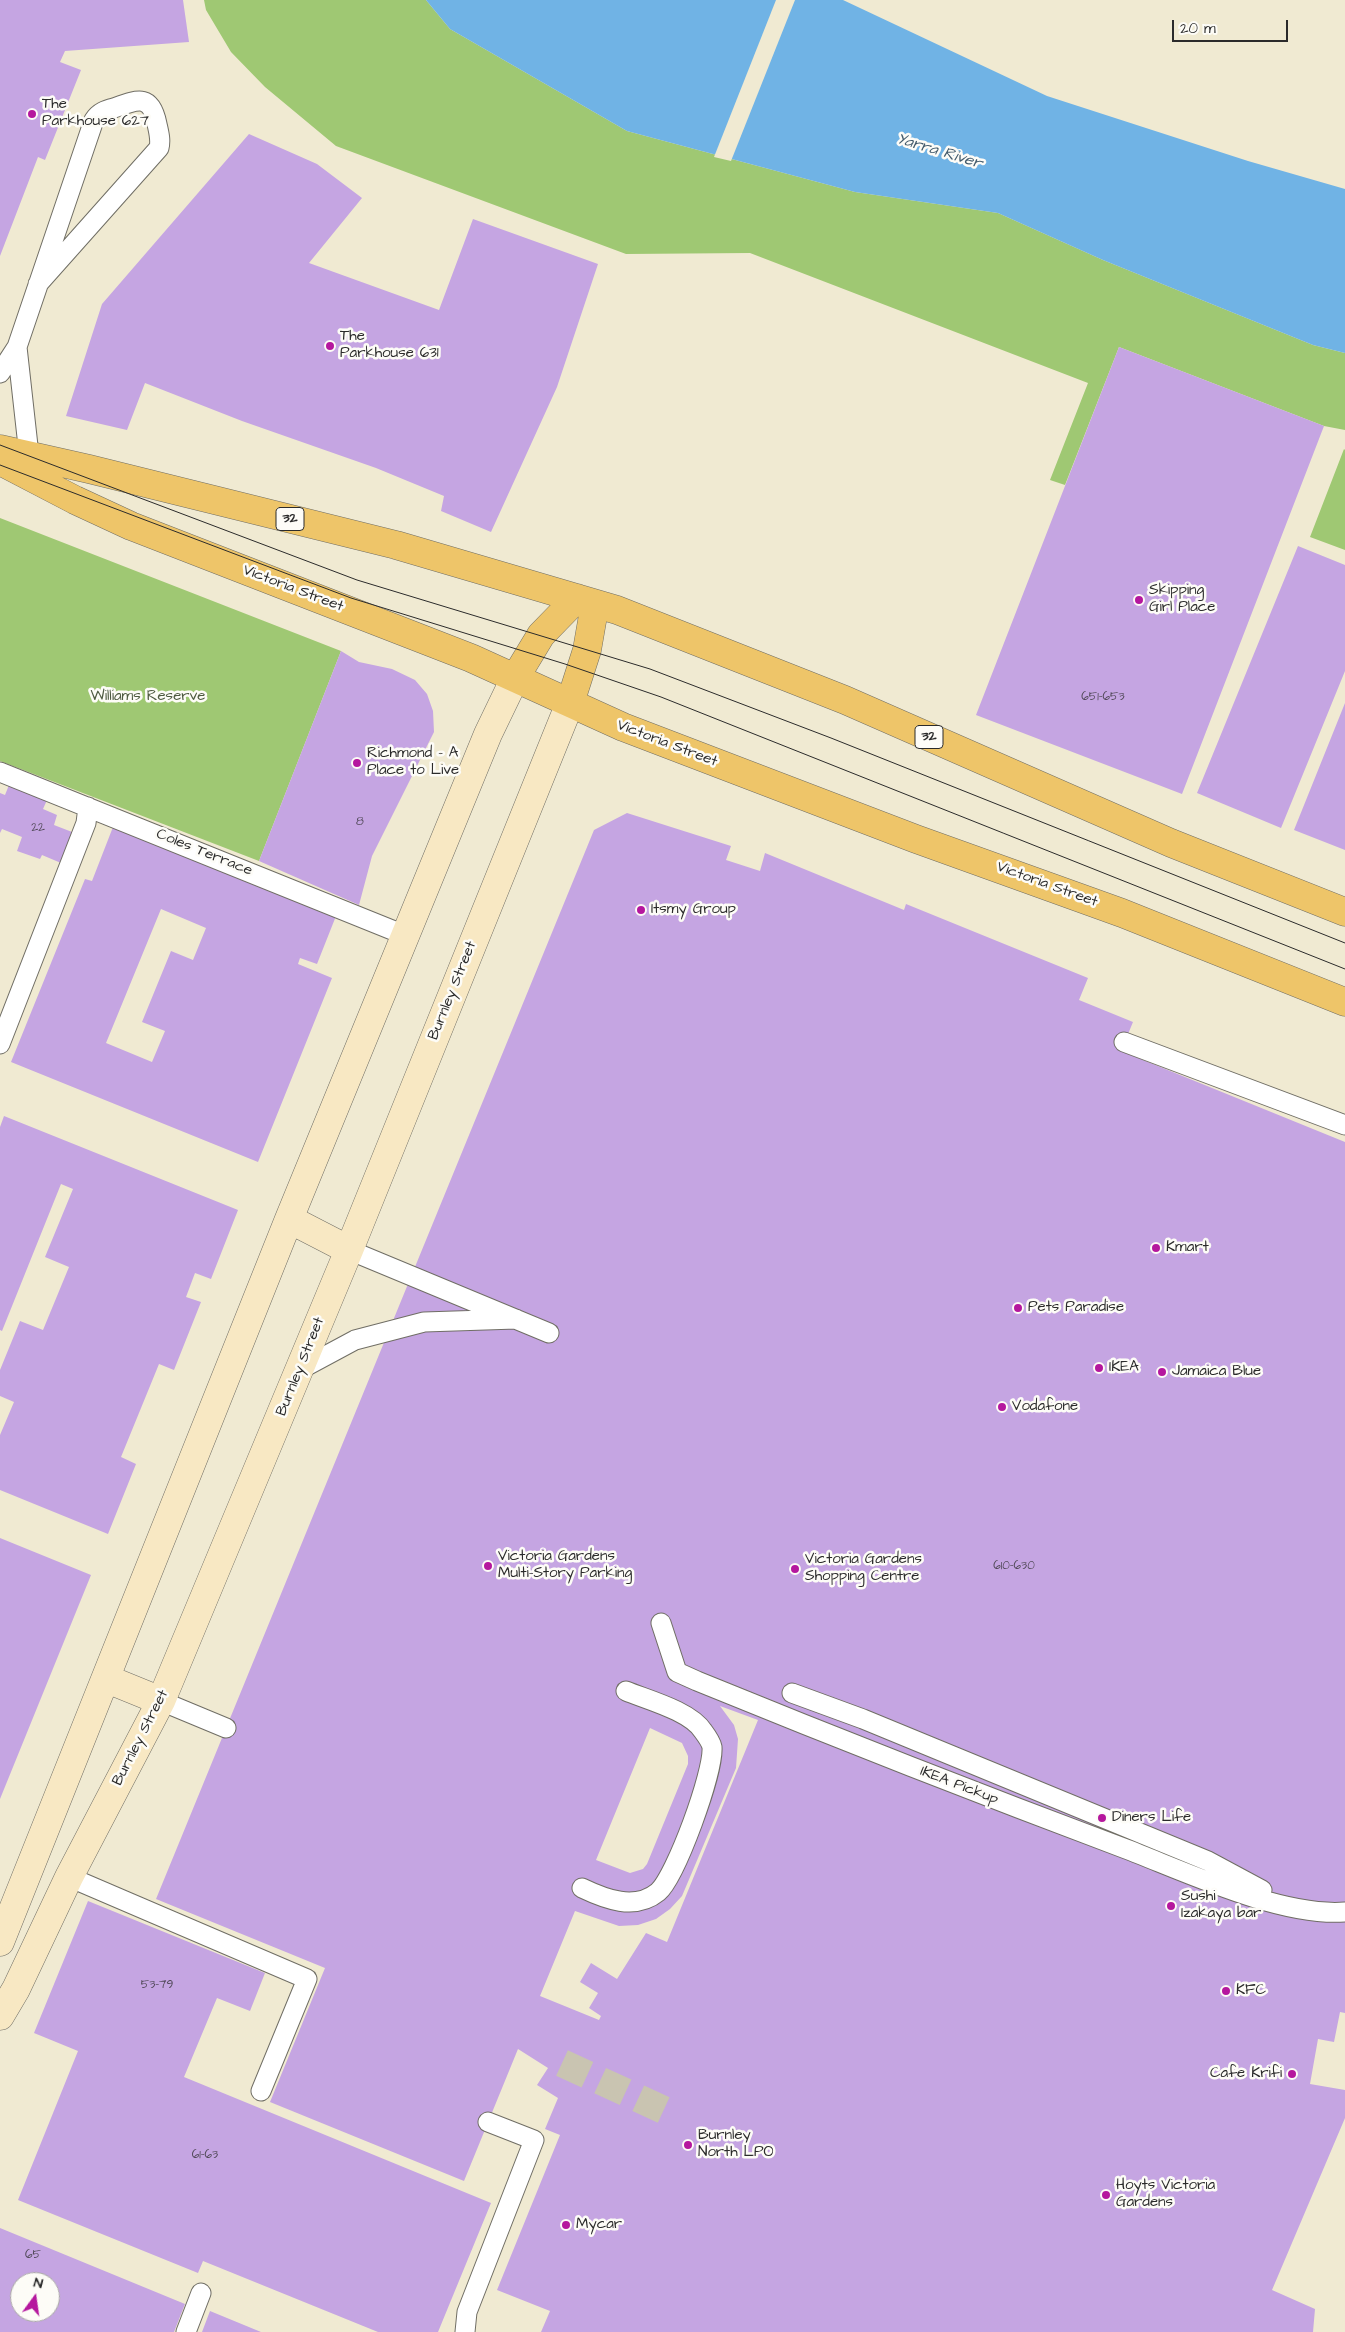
<!DOCTYPE html>
<html>
<head>
<meta charset="utf-8">
<style>
	body { margin:0 }
	#map { position:relative; width:1345px; height:2332px; overflow:hidden; background:#f0ead2; font-family:"Architects Daughter",sans-serif }
	canvas { display:block }
	.north { position:absolute; left:10px; top:2272px; width:50px; height:50px; box-sizing:border-box; background:#fdfcf7; border:1px solid #a9a8a5; border-radius:50%; rotate:14deg; font-size:14px; font-weight:700; line-height:20px; text-align:center; color:#2b2b2b }
	.north::after { content:''; display:block; margin:auto; width:18px; height:22px; background:#b5179e; clip-path:polygon(50% 0,100% 100%,50% 72%,0 100%) }
	.scale { position:absolute; left:1172px; top:20px; width:116px; height:22px; box-sizing:border-box; border:2px solid #2b2b2b; border-top:0; padding-left:6px; font-size:15px; line-height:18px; white-space:nowrap; color:#2b2b2b; -webkit-text-stroke:4px #fdfcf7; paint-order:stroke }
</style>
</head>
<body>
<div id="map">
<canvas width="1345" height="2332"></canvas>
<div class="north">N</div>
<div class="scale">20 m</div>
</div>
<script>
const c = document.querySelector('canvas').getContext('2d');
c.lineJoin = 'round';
function paint(path, color) {
  c.fillStyle = color;
  c.fill(path, 'evenodd');
}
function strokePath(path, color, width, dash) {
  c.strokeStyle = color;
  c.lineWidth = width;
  c.lineCap = dash ? 'butt' : 'round';
  c.setLineDash(dash || []);
  c.stroke(path);
}
function drawText(font, color, halo, rows, align = 'center') {
  c.font = font + ' "Architects Daughter",sans-serif';
  c.lineWidth = 5;
  c.setLineDash([]);
  c.textBaseline = 'middle';
  c.strokeStyle = halo;
  c.fillStyle = color;
  for (const [text, x, y, turn = 0] of rows) {
    c.save();
    c.translate(x, y);
    c.rotate((+turn || 0) * Math.PI / 180);
    c.textAlign = isNaN(turn) ? turn : align;
    if (halo) c.strokeText(text, 0, 0);
    c.fillText(text, 0, 0);
    c.restore();
  }
}
paint(new Path2D(`
	M204,0H426L450,29L627,131L855,192L998,213L1103,260L1313,345L1345,353V430L1324,426L1119,347L1065,485L1050,480L1088,383L750,253L626,254L336,146L265,87L231,52L206,10Z
	M1344,449L1345,450V550L1310,537Z
	M0,518L341,651L259,861L0,761Z`), '#9fc873');
paint(new Path2D(`
	M426,0H843L1047,96L1248,161L1345,189V353L1313,345L1103,260L998,213L855,192L627,131L450,29Z`), '#70b3e5');
paint(new Path2D(`
	M776,0H795L731,161L714,157Z`), '#f0ead2');
paint(new Path2D(`
	M0,0H183L189,42L65,51L60,62L81,70L45,160L38,157L0,256Z
	M249,134L317,164L362,198L309,263L439,310L473,219L598,264L557,387L491,532L441,511L444,496L376,468L242,421L145,383L127,430L66,416L102,304Z
	M1119,347L1324,426L1182,794L976,715Z
	M1298,546L1345,565V671L1281,828L1197,793Z
	M341,651L359,662L392,669L415,680L427,694L433,711L434,732L372,856L359,905L259,861Z
	M1345,703V850L1294,830Z
	M9,785L47,800L43,809L57,815L54,825L72,832L61,863L42,855L40,859L17,851L22,837L2,829L0,833V793L5,795Z
	M627,813L731,846L726,860L760,871L765,853L904,910L906,904L1088,978L1079,1000L1133,1022L1121,1051L1345,1142V2013L1340,2012L1334,2042L1318,2039L1310,2084L1345,2090V2118L1272,2290L1315,2309L1313,2332H541L550,2311L497,2290L560,2135L545,2129L558,2098L537,2085L548,2068L518,2049L464,2181L270,2102L325,1968L156,1899L594,830ZM720,1706L758,1720L667,1942L646,1933L617,1979L591,1963L580,1982L598,1993L589,2008L601,2016L599,2020L540,1996L575,1911L619,1926L638,1925L656,1919L670,1909L682,1896L736,1768L738,1739L734,1725ZM650,1728L682,1743L688,1756V1764L647,1864L643,1869L630,1873L596,1860Z
	M113,827L336,916L317,964L300,958L298,964L332,978L258,1162L11,1062L85,879L92,881ZM161,909L206,928L193,960L171,951L142,1022L165,1031L152,1062L106,1043Z
	M4,1116L238,1210L211,1279L195,1273L186,1297L201,1302L174,1370L159,1364L121,1457L136,1464L108,1534L0,1490V1435L14,1402L0,1396V1370L20,1321L43,1330L69,1267L45,1257L73,1189L61,1184L2,1331L0,1330V1127Z
	M0,1538L91,1575L0,1799Z
	M88,1901L265,1973L250,2011L217,1998L184,2077L491,2203L438,2332H378L203,2261L198,2273L18,2200L78,2051L34,2033Z
	M0,2228L185,2304L174,2332H0ZM20,2282H50V2312H20Z
	M210,2311L261,2332H202Z`), '#c5a5e2');
strokePath(new Path2D(`
	M562,2063L666,2111`), '#c9c4b1', 28, [28, 14]);
const service = new Path2D(`
	M17,347L29,455
	M0,373L17,347L94,120C99,112 106,110 114,108C139,99 151,94 157,124C159,133 161,140 159,148L38,284
	M0,772L407,936
	M1124,1042L1345,1125
	M0,1044L86,823L88,807
	M349,1250L549,1333
	M301,1369L355,1340L424,1322L516,1319
	M661,1623L677,1672L697,1681C839,1739 982,1795 1126,1849C1186,1872 1281,1917 1345,1912
	M792,1693L863,1719L1208,1861L1262,1890
	M161,1701L226,1728
	M69,1877L307,1979L261,2091
	M582,1888C605,1899 635,1911 658,1892C676,1876 714,1772 712,1747C711,1742 706,1735 703,1731C690,1711 648,1700 626,1691
	M186,2332L201,2293
	M465,2332L467,2312L534,2140L488,2122`);
const secondary = new Path2D(`
	M289,1219L349,1250
	M107,1679L161,1701
	M0,1942L289,1219L488,734L515,678
	M0,2016L16,1989L69,1877L161,1701L349,1250L570,703`);
const primary = new Path2D(`
	M0,449L89,469L396,545L617,610L845,700L1171,843L1345,912
	M0,461L75,500L131,526L471,658L623,727L916,839L1122,913L1345,1002
	M515,678L541,635L577,598
	M570,703L587,650L595,604`);
strokePath(service, '#706e65', 21);
strokePath(secondary, '#706e65', 29);
strokePath(primary, '#706e65', 29);
strokePath(service, '#fff', 19);
strokePath(secondary, '#f8e8c3', 28);
strokePath(primary, '#eec569', 28);
strokePath(new Path2D(`
	M0,445L357,580L650,669L831,738L1345,943
	M0,465L351,598L565,664L661,697L1345,969`), '#2b2b2b', 1);
for (const [x, y, r, color] of [
	[32,114,5,"#b5179e"],
	[330,346,5,"#b5179e"],
	[1139,600,5,"#b5179e"],
	[357,763,5,"#b5179e"],
	[641,910,5,"#b5179e"],
	[1156,1248,5,"#b5179e"],
	[1018,1308,5,"#b5179e"],
	[1099,1368,5,"#b5179e"],
	[1162,1372,5,"#b5179e"],
	[1002,1407,5,"#b5179e"],
	[488,1566,5,"#b5179e"],
	[795,1569,5,"#b5179e"],
	[1102,1818,5,"#b5179e"],
	[1171,1906,5,"#b5179e"],
	[1226,1991,5,"#b5179e"],
	[1292,2074,5,"#b5179e"],
	[688,2145,5,"#b5179e"],
	[1106,2195,5,"#b5179e"],
	[566,2225,5,"#b5179e"]
]) {
  const dot = new Path2D();
  dot.arc(x, y, r, 0, 2 * Math.PI);
  c.fillStyle = color;
  c.fill(dot);
  strokePath(dot, '#fdfcf7', 2);
}
drawText('12px', '#524a59', null, [
	["651-653",1103,697],
	["8",360,822],
	["22",38,828],
	["610-630",1014,1566],
	["53-79",157,1985],
	["61-63",205,2155],
	["65",33,2255]
]);
for (const [x, y, w] of [
	[290,519,28],
	[929,737,28]
]) {
  const box = new Path2D();
  box.roundRect(x - w / 2, y - 11.5, w, 23, 4);
  c.fillStyle = '#fdfcf7';
  c.fill(box);
  strokePath(box, '#2b2b2b', 1);
}
drawText('bold 14px', '#2b2b2b', null, [
	["32",290,519],
	["32",929,737]
]);
drawText('15px', '#2b2b2b', '#fdfcf7', [
	["The",42,105],
	["Parkhouse 627",42,122],
	["The",340,337],
	["Parkhouse 631",340,354],
	["Skipping",1149,591],
	["Girl Place",1149,608],
	["Richmond - A",367,754],
	["Place to Live",367,771],
	["Itsmy Group",651,910],
	["Kmart",1166,1248],
	["Pets Paradise",1028,1308],
	["IKEA",1109,1368],
	["Jamaica Blue",1172,1372],
	["Vodafone",1012,1407],
	["Victoria Gardens",498,1557],
	["Multi-Story Parking",498,1574],
	["Victoria Gardens",805,1560],
	["Shopping Centre",805,1577],
	["Diners Life",1112,1818],
	["Sushi",1181,1897],
	["Izakaya bar",1181,1914],
	["KFC",1236,1991],
	["Cafe Krifi",1282,2074,"right"],
	["Burnley",698,2136],
	["North LPO",698,2153],
	["Hoyts Victoria",1116,2186],
	["Gardens",1116,2203],
	["Mycar",576,2225]
], 'left');
drawText('15px', '#2b2b2b', '#fdfcf7', [
	["Victoria Street",293,589,21],
	["Victoria Street",667,744,21],
	["Coles Terrace",204,853,22],
	["Victoria Street",1047,885,20],
	["Burnley Street",453,991,-68],
	["Burnley Street",301,1367,-68],
	["Burnley Street",141,1738,-63],
	["IKEA Pickup",959,1786,21]
]);
drawText('15px', '#4e5a41', '#fdfcf7', [
	["Williams Reserve",148,697]
]);
drawText('italic 16px', '#435b6c', '#fdfcf7', [
	["Yarra River",939,152,17]
]);
</script>
</body>
</html>
